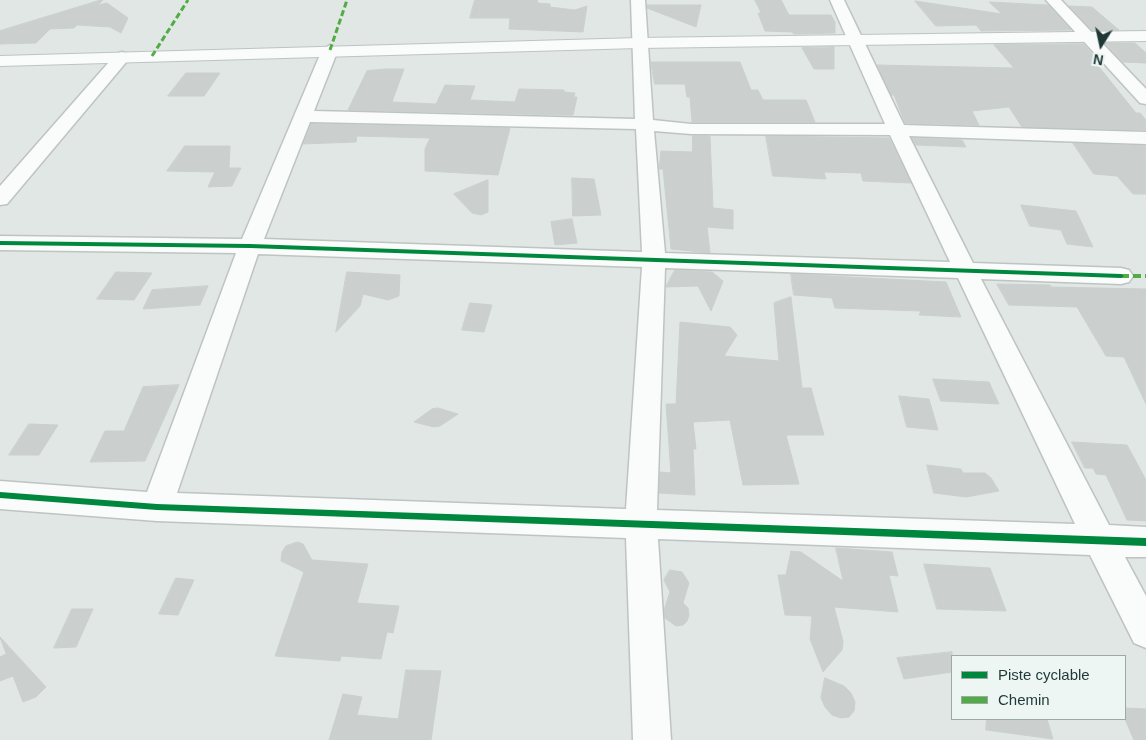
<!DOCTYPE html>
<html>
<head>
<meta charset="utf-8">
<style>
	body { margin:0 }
	#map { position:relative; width:1146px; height:740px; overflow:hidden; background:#e1e7e5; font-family:Arial,sans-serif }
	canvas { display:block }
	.legend { position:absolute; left:951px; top:655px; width:175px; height:65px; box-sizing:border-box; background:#eef6f3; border:1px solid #9baaa7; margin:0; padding:6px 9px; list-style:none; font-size:15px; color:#1f3936 }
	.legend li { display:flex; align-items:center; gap:10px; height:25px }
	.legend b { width:25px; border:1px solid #9baaa7 }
	.north { position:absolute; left:1076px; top:20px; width:50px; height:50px; -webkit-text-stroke:4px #eef6f3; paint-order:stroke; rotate:190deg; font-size:14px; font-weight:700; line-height:20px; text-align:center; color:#1f3936 }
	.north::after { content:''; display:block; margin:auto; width:18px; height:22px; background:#1f3936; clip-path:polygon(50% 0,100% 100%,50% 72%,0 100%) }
</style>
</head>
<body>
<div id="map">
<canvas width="1146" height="740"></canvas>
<ul class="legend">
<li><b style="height:6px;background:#00873e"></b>Piste cyclable</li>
<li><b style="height:6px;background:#52ac45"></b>Chemin</li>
</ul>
<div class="north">N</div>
</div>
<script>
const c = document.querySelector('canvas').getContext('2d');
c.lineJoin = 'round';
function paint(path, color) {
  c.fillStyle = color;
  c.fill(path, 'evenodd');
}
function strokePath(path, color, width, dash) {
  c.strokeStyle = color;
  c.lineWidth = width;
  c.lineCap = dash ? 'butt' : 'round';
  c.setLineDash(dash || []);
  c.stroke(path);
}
const building = new Path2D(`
	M101,0H103L98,5L107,3L128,18L121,33L110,27L77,25L74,28L50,29L36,43L0,44V31Z
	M475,0H537L538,3L550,4V7L575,10L587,6L583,32L509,29L510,18H470Z
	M755,0H781L789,15H831L835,22V33L794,34L792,32L765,31L758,13H761Z
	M915,1L1002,14L989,2L1048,5L1071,30L981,31L976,25L936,26Z
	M647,5H701L696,27L647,8Z
	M1069,6L1092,7L1119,30H1092Z
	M1105,43H1135L1146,53V63L1123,62Z
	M1083,44L1100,62H1095L1136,113H1140L1146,120V130L1022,127L1009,107L972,111L979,125L905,123L894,95H891L877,65L1014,68L994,45Z
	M834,47V69H814L802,48Z
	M651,62H740L751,90H758L763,100H806L815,122H692L690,97H687L685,84H655Z
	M385,69H404L392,102L436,104L445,85L475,86L470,100L515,102L519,89L564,90V92L575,93L574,97H577L573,115H565L348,110L367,71Z
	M186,73H220L204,96H168Z
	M311,124L510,128L498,175L425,171V149L430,138L357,136L356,142L303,144Z
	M693,136H710L713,208L733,210V229L707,227L710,253L671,249L663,169H659L661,151L692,152Z
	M766,136L889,138L911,183L863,181L861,173L824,172L826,179L773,176Z
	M912,138L962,140L966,147L916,145Z
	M1073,143L1146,146V194H1133L1117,176L1094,174Z
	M185,146H230L229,168H241L232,186L208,187L215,172L167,171Z
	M572,178L594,179L601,215L573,216Z
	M488,180V212L481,215L472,213L454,194Z
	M1021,205L1076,211L1093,247L1067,244L1061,230L1030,226Z
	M572,219L577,243L555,245L551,222Z
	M675,270L712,272L723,281L711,311L698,286L666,287Z
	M116,272L152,273L134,300L97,299Z
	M347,272L400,275L399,296L388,300L363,294L360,306L336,332Z
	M791,274L946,282L961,317L919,315L921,311L835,308L832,298L794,295Z
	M997,284L1050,285L1051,287L1146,289V404L1124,357L1106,356L1077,307L1009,305Z
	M208,286L200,305L143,309L152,290Z
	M791,297L802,388H811L824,435H786L799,484L743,485L730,420L693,422L696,449H693L695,495L659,493L660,472L671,473L666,404H676L680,322L730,327L737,335L724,356L779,361L774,303Z
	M470,303L492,305L484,332L462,330Z
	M933,379L989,382L999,404L941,401Z
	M179,385L145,461L90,462L105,431H124L143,387Z
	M899,396L929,399L938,430L907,427Z
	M438,408L458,414L440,426L434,427L414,422L432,409Z
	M29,424L58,425L39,455H9Z
	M1072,442L1127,445L1146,480V521L1127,520L1106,475L1096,474L1093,468H1085Z
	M927,465L961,469L963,473H985L991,478L999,491L966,497L934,493Z
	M298,542L303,544L312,560L368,564L357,603L399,606L393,633L387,632L381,659L341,656L340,661L275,656L304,572L281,561L282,552L286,546Z
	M836,548L892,552L898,576L889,575L898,612L834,607L843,641L842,650L823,672L810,639L812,616L785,615L778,575H786L791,551L801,552L843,581Z
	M924,564L990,568L1006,611L937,609Z
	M670,570L682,572L689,583L683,603L688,608L689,615L687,621L683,625L676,626L665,618L664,610L670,592L664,580Z
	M176,578L194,580L178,615L159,614Z
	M72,609H93L76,647L54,648Z
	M0,637L46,687L36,697L23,702L13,676L0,681V657L6,654Z
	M952,652V672L904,679L897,658Z
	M406,670L441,671L431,740H329L343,694L362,697L357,715L398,719Z
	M825,678L844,686L851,693L855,702L854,711L849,717L841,718L832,715L825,707L821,698Z
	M1125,708L1146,709V740H1134L1125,719Z
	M987,719H1047L1053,739L986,730Z`);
paint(building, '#cbd0cf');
strokePath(building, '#c9d0ce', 1);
const minor = new Path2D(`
	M631,0H645L653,120L691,124H885L830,0H844L904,125L1146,132V144L909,136L973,263L1121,268L1129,270L1133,276L1129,282L1121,284L981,279L1109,525L1146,527V557H1125L1146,596V648L1134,643L1090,555L658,539L671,740H633L626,538L157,521L0,509V481L147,492L236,253L0,250V236L242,239L322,50L330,45L338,50L314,111L635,119ZM310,122L636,129L642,252L264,239ZM654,131L691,134L890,135L950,262L665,253ZM258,254L642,267L626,509L177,493ZM665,268L958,278L1075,524L657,510Z
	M1046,0H1061L1146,89V104L1140,103Z
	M122,52L128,54L130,57L128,60L7,204L0,205V186L116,54Z`);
const secondary = new Path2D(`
	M1146,31V41L639,48L0,66V56L639,38Z`);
strokePath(minor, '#bec4c2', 3);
strokePath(secondary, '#bdc4c2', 2);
paint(minor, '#fafbfb');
paint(secondary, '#fafbfb');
strokePath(new Path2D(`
	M330,50L347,0
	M152,56L188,0`), '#52ac45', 3, [6, 3]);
strokePath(new Path2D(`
	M1121,276H1146`), '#52ac45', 4, [8, 4]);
paint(new Path2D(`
	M0,241L250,244L1121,274L1124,276L1121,278L250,248L0,245Z
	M0,492L157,504L1146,538V546L157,510L0,498Z`), '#00873e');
</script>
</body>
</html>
